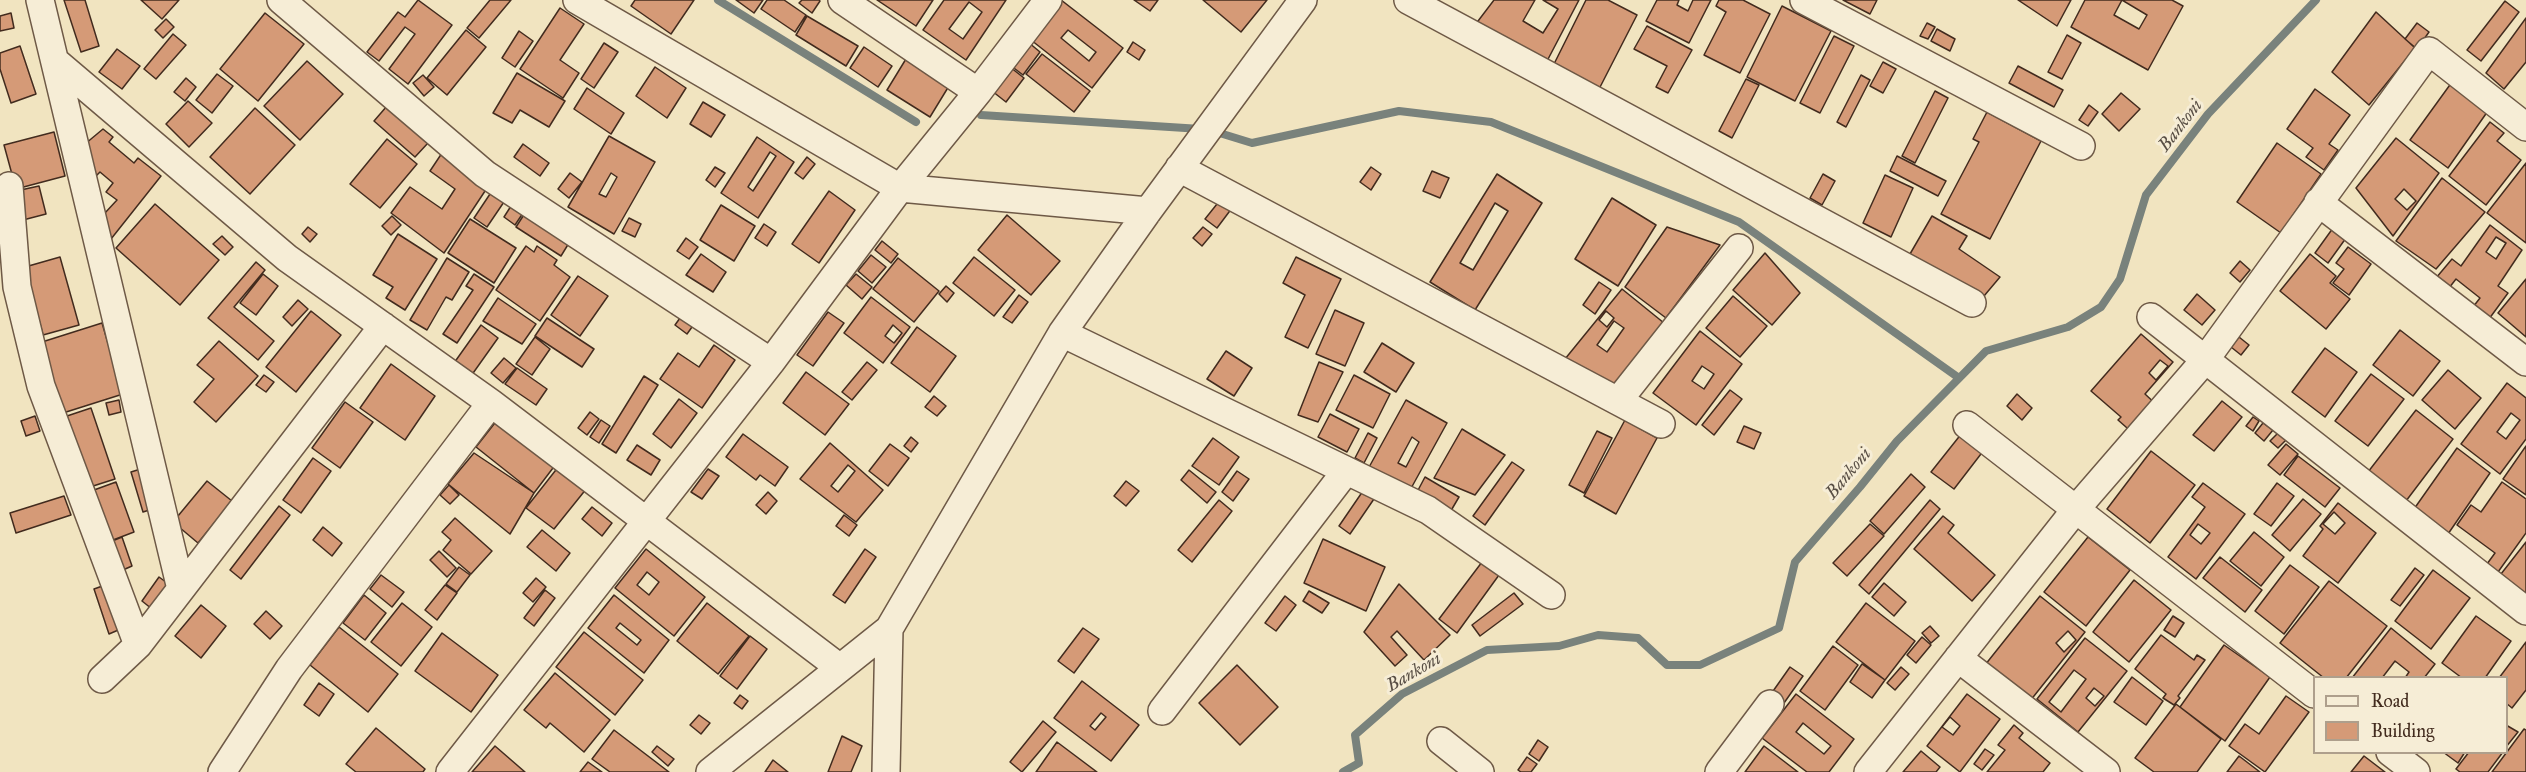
<!DOCTYPE html>
<html>
<head>
<meta charset="utf-8">
<style>
	body { margin:0 }
	#map { position:relative; width:2526px; height:772px; overflow:hidden; background:#f1e4c0; font-family:"IM FELL Great Primer",serif }
	canvas { display:block }
	.legend { position:absolute; left:2313px; top:676px; width:195px; height:78px; box-sizing:border-box; background:#f6edd6; border:2px solid #ae9f8c; margin:0; padding:8px 10px; list-style:none; font-size:18px; color:#422b1e }
	.legend li { display:flex; align-items:center; gap:12px; height:30px }
	.legend b { width:30px; border:2px solid #ae9f8c }
</style>
</head>
<body>
<div id="map">
<canvas width="2526" height="772"></canvas>
<ul class="legend">
<li><b style="height:8px;background:#f6edd6"></b>Road</li>
<li><b style="height:16px;background:#d59a77"></b>Building</li>
</ul>
</div>
<script>
const c = document.querySelector('canvas').getContext('2d');
c.lineJoin = 'round';
function strokePath(path, color, width, dash) {
  c.strokeStyle = color;
  c.lineWidth = width;
  c.lineCap = dash ? 'butt' : 'round';
  c.setLineDash(dash || []);
  c.stroke(path);
}
function paint(path, color) {
  c.fillStyle = color;
  c.fill(path, 'evenodd');
}
function drawText(font, color, halo, rows, align = 'center') {
  c.font = font + ' "IM FELL Great Primer",serif';
  c.lineWidth = 6;
  c.setLineDash([]);
  c.textBaseline = 'middle';
  c.strokeStyle = halo;
  c.fillStyle = color;
  for (const [text, x, y, turn = 0] of rows) {
    c.save();
    c.translate(x, y);
    c.rotate((+turn || 0) * Math.PI / 180);
    c.textAlign = isNaN(turn) ? turn : align;
    if (halo) c.strokeText(text, 0, 0);
    c.fillText(text, 0, 0);
    c.restore();
  }
}
strokePath(new Path2D(`
	M718,0L916,122
	M981,115L1201,129
	M1213,131L1252,143L1399,111L1491,122L1739,222L1959,378
	M1343,772L1359,763L1355,735L1402,694L1487,650L1559,646L1598,635L1638,638L1667,665H1700L1779,628L1795,562L1860,487L1897,441L1986,351L2068,327L2101,307L2120,279L2146,195L2208,114L2316,0`), '#79827c', 8);
const building = new Path2D(`
	M64,0H85L99,46L81,52Z
	M141,0H179L162,19Z
	M418,0L452,25L408,84L389,69L415,34L405,27L379,61L367,52L398,12L405,17Z
	M490,0H511L479,38L467,28Z
	M635,0H694L671,34L631,6Z
	M736,0H763L754,13Z
	M767,0H784L806,15L795,32L761,9Z
	M802,0H819L820,1L812,13L799,3Z
	M877,0H933L916,26Z
	M944,0H1006L966,60L923,30ZM969,2L982,12L963,39L949,29Z
	M1061,0L1123,48L1092,88L1031,40ZM1068,30L1096,52L1089,61L1061,38Z
	M1134,0H1158L1150,11Z
	M1203,0H1267L1241,32Z
	M1494,0H1535L1523,21L1543,33L1558,9L1543,0H1579L1546,63L1475,25Z
	M1586,0H1608L1637,15L1597,93L1553,66Z
	M1657,0H1679L1677,5L1688,11L1693,0H1711L1689,43L1646,21Z
	M1719,0H1743L1770,14L1740,73L1704,55L1726,12L1716,6Z
	M1843,0H1877L1870,14Z
	M2018,0H2071L2057,26Z
	M2085,0H2172L2183,6L2148,70L2071,27ZM2122,0L2147,15L2139,29L2114,15Z
	M2505,1L2519,12L2481,61L2467,50Z
	M1782,6L1831,31L1795,101L1747,77Z
	M560,8L584,24L560,60L579,73L563,98L520,69Z
	M2376,12L2415,48L2369,105L2332,72Z
	M11,13L14,28L0,31V16Z
	M265,13L304,44L258,101L220,69Z
	M807,16L858,46L846,66L796,35Z
	M2526,18V62L2504,89L2486,73Z
	M166,19L174,27L163,38L155,30Z
	M1927,23L1935,27L1928,39L1920,36Z
	M2417,23L2429,32L2417,49L2405,39Z
	M1647,26L1692,50L1668,93L1656,87L1667,66L1634,49Z
	M1937,29L1955,39L1950,51L1931,41Z
	M466,30L486,47L447,95L427,78Z
	M519,31L533,41L515,67L502,58Z
	M173,34L186,45L156,79L144,69Z
	M2067,35L2081,43L2062,79L2048,72Z
	M1834,36L1854,46L1820,113L1800,103Z
	M1028,42L1040,52L1023,75L1010,65Z
	M1133,42L1145,50L1139,60L1127,52Z
	M604,43L618,52L594,88L581,79Z
	M20,46L36,94L11,103L0,69V53Z
	M864,47L892,66L878,87L850,68Z
	M117,49L140,66L122,89L99,72Z
	M909,54L952,81L930,117L887,90Z
	M1042,54L1090,91L1074,112L1026,74Z
	M307,61L343,94L300,140L264,106Z
	M1883,62L1896,69L1883,93L1870,86Z
	M2018,66L2063,90L2054,107L2009,83Z
	M655,67L686,88L667,118L636,96Z
	M1010,67L1024,78L1006,102L992,91Z
	M517,73L565,101L549,127L520,110L512,123L493,113Z
	M217,74L233,86L212,113L196,100Z
	M423,75L434,87L424,96L413,83Z
	M1861,75L1870,80L1846,127L1837,122Z
	M186,78L196,87L185,101L174,92Z
	M1746,79L1759,85L1732,138L1719,131Z
	M2452,82L2490,108L2448,168L2410,140Z
	M587,88L624,113L611,134L574,109Z
	M2315,89L2350,115L2329,144L2338,150L2324,170L2306,157L2313,148L2287,129Z
	M1935,91L1948,98L1915,163L1902,156Z
	M2121,93L2140,109L2119,131L2102,114Z
	M188,101L212,123L189,147L166,124Z
	M703,102L725,115L711,137L690,124Z
	M2089,105L2098,112L2088,126L2079,120Z
	M387,106L428,143L415,157L374,121Z
	M255,108L295,145L250,194L210,157Z
	M1987,112L2041,141L1990,239L1941,214L1979,142L1973,139Z
	M2490,122L2504,133L2497,141L2521,160L2486,205L2449,176Z
	M103,129L113,137L109,142L134,163L138,158L161,176L111,239L104,214L117,200L106,192L113,183L100,172L94,178L85,144Z
	M54,132L65,176L16,189L4,145Z
	M609,136L655,162L614,234L568,207ZM611,173L617,177L606,197L599,194Z
	M757,137L794,162L758,218L721,193ZM770,152L776,156L753,191L748,187Z
	M2396,138L2439,173L2393,236L2356,188ZM2404,189L2416,201L2407,210L2395,199Z
	M387,139L417,164L380,208L350,184Z
	M2277,143L2321,174L2281,233L2237,202Z
	M523,144L549,163L540,176L514,157Z
	M442,153L489,185L444,253L391,213L410,187L442,209L455,189L430,171Z
	M1897,156L1946,181L1938,196L1890,171Z
	M807,157L815,164L803,179L795,173Z
	M2526,163V243L2487,213Z
	M715,167L725,173L715,187L706,180Z
	M1371,167L1381,174L1371,190L1360,182Z
	M1432,171L1449,178L1440,198L1423,191Z
	M570,173L582,182L569,198L558,189Z
	M1497,174L1542,203L1475,310L1430,282ZM1495,203L1508,211L1473,270L1460,263Z
	M1823,174L1835,181L1822,205L1810,198Z
	M1885,175L1913,188L1891,237L1863,223Z
	M2442,178L2485,212L2436,269L2396,241Z
	M39,186L46,214L23,220L16,191Z
	M494,188L508,196L487,227L474,218Z
	M829,191L855,210L819,263L792,244Z
	M1612,198L1656,225L1618,286L1575,259Z
	M1221,199L1232,208L1217,228L1205,219Z
	M155,204L219,260L180,305L116,248Z
	M721,205L755,226L734,261L700,240Z
	M511,206L523,213L515,225L504,217Z
	M527,210L572,238L561,256L516,227Z
	M1007,215L1060,261L1031,295L978,250Z
	M392,216L401,225L391,235L382,226Z
	M1932,216L1967,236L1959,249L2000,277L1984,296L1910,254Z
	M629,218L641,224L635,237L622,231Z
	M470,219L516,248L494,283L448,253Z
	M764,224L776,232L767,246L755,238Z
	M2490,225L2522,250L2498,286L2508,293L2489,319L2473,307L2480,298L2456,279L2449,288L2436,278L2452,259L2461,266ZM2496,237L2506,243L2496,259L2486,252Z
	M308,227L317,234L310,242L302,234Z
	M1203,227L1212,234L1202,246L1193,238Z
	M1667,227L1720,245L1666,318L1625,287Z
	M2333,228L2346,238L2328,263L2315,253Z
	M398,234L437,259L405,310L386,298L393,287L373,275Z
	M222,236L233,247L225,255L213,244Z
	M686,238L698,247L689,259L677,251Z
	M882,241L898,254L891,263L875,250Z
	M526,246L534,252L537,246L557,260L554,265L570,277L540,321L496,290Z
	M2348,247L2371,264L2349,295L2333,283L2344,269L2336,263Z
	M1765,253L1800,293L1772,325L1733,290Z
	M701,254L726,272L713,292L686,275Z
	M2310,254L2336,276L2330,283L2350,299L2326,329L2280,291Z
	M871,255L886,267L872,283L858,271Z
	M60,257L79,325L43,335L25,267Z
	M974,257L1015,290L994,316L953,283Z
	M1296,257L1341,279L1308,348L1285,337L1305,295L1283,283Z
	M447,258L469,272L452,300L446,297L427,330L410,320Z
	M898,258L939,291L914,322L873,289Z
	M2240,261L2250,270L2240,282L2230,273Z
	M256,262L265,270L234,307L274,341L258,360L208,318Z
	M263,274L278,286L256,315L240,303Z
	M474,274L494,287L457,343L443,334L473,290L466,286Z
	M856,274L872,287L862,299L846,285Z
	M578,276L608,296L580,336L551,315Z
	M2526,279V337L2498,313Z
	M1599,282L1611,290L1595,314L1583,305Z
	M946,286L954,293L947,302L939,294Z
	M1622,289L1664,323L1614,393L1565,359ZM1606,311L1614,318L1607,327L1599,320ZM1614,321L1624,328L1607,352L1597,345Z
	M2197,294L2215,310L2202,325L2184,310Z
	M1019,295L1028,302L1012,323L1003,317Z
	M1733,296L1767,326L1740,357L1706,328Z
	M871,297L910,327L883,363L844,333ZM893,325L902,333L894,343L885,336Z
	M498,298L536,324L522,344L483,321Z
	M298,300L308,309L292,326L283,317Z
	M1335,310L1364,323L1345,366L1316,354Z
	M311,311L341,335L296,392L266,367Z
	M685,311L697,320L687,334L675,325Z
	M828,312L844,323L813,366L797,355Z
	M547,318L594,349L582,367L535,336Z
	M102,323L123,394L63,413L42,342Z
	M481,325L498,338L471,376L454,363Z
	M917,327L956,356L930,392L891,363Z
	M2400,330L2440,361L2413,396L2373,365Z
	M1700,331L1742,364L1696,425L1653,393ZM1702,366L1714,374L1704,389L1692,381Z
	M2141,334L2173,362L2145,394L2160,408L2135,435L2118,420L2121,417L2091,391ZM2160,360L2168,366L2156,380L2149,373Z
	M535,337L550,349L532,375L516,364Z
	M2239,337L2249,345L2241,355L2231,347Z
	M219,341L258,376L216,422L194,402L214,379L197,365Z
	M1382,343L1414,363L1396,392L1364,372Z
	M714,345L735,360L702,408L660,379L678,353L699,367Z
	M2325,348L2357,372L2325,417L2292,392Z
	M1226,351L1252,368L1234,396L1207,379Z
	M504,358L516,368L503,383L491,373Z
	M867,362L877,370L852,400L842,392Z
	M1319,362L1343,372L1318,422L1298,415Z
	M391,364L435,396L405,440L360,408Z
	M517,368L547,389L536,405L505,384Z
	M2448,370L2481,398L2455,429L2422,400Z
	M806,372L849,404L825,435L783,403Z
	M2371,374L2404,399L2368,446L2335,421Z
	M264,375L274,382L266,392L256,385Z
	M1354,375L1390,394L1373,428L1336,410Z
	M644,376L658,385L616,453L602,444Z
	M2507,383L2526,398V439L2500,474L2461,444ZM2511,413L2520,420L2506,439L2497,432Z
	M1730,390L1742,399L1714,435L1702,425Z
	M2017,394L2032,408L2022,420L2007,406Z
	M934,396L946,406L937,416L925,407Z
	M679,399L697,413L671,448L653,434Z
	M119,400L121,412L109,415L106,403Z
	M1406,400L1447,423L1409,492L1368,469ZM1412,437L1419,442L1406,467L1398,463Z
	M2222,401L2242,417L2214,451L2193,435Z
	M345,402L373,422L340,468L312,448Z
	M91,408L115,479L90,487L67,416Z
	M2416,410L2453,439L2406,501L2368,472Z
	M590,412L599,419L587,435L578,428Z
	M1330,414L1359,429L1347,452L1318,437Z
	M35,416L40,431L26,436L21,421Z
	M2253,417L2259,421L2253,431L2246,426Z
	M498,419L556,464L534,493L476,447Z
	M601,420L610,426L599,443L590,437Z
	M1625,420L1657,438L1616,514L1584,496Z
	M2263,423L2273,430L2264,441L2255,433Z
	M1744,426L1761,433L1754,449L1737,442Z
	M1462,429L1505,455L1475,495L1434,478Z
	M1597,431L1612,438L1584,493L1569,485Z
	M1368,433L1377,438L1364,463L1355,458Z
	M1962,433L1984,450L1954,489L1931,472Z
	M2278,433L2286,440L2278,448L2270,441Z
	M743,434L788,467L775,486L760,475L756,480L726,457Z
	M911,437L918,443L911,452L904,446Z
	M1213,438L1239,457L1219,485L1192,466Z
	M830,443L883,490L856,522L800,479ZM848,465L855,471L838,492L831,486Z
	M890,444L909,458L888,486L869,471Z
	M2286,444L2298,454L2280,475L2268,465Z
	M637,445L660,460L651,475L627,460Z
	M2526,446V495L2503,479Z
	M2457,448L2490,473L2448,534L2414,509Z
	M2151,451L2195,485L2150,543L2107,509Z
	M474,453L534,493L510,534L448,484Z
	M2298,456L2340,488L2325,507L2284,475Z
	M313,458L331,471L301,513L283,500Z
	M1512,462L1524,470L1485,525L1473,516Z
	M559,466L587,488L554,529L526,508Z
	M147,467L159,507L143,512L131,472Z
	M708,469L719,476L702,499L691,492Z
	M1189,470L1216,492L1207,503L1181,480Z
	M1237,471L1249,479L1233,501L1222,492Z
	M1911,474L1925,487L1884,534L1870,521Z
	M1425,477L1459,497L1449,514L1416,494Z
	M207,481L232,501L198,543L173,522Z
	M1126,481L1139,491L1126,506L1114,496Z
	M116,482L134,532L113,540L94,490Z
	M2502,482L2526,499V533L2498,572L2487,564L2495,553L2457,525L2471,505L2481,512Z
	M2203,483L2245,514L2196,579L2168,557L2205,507L2192,497ZM2198,524L2210,533L2201,544L2190,535Z
	M2277,483L2294,496L2271,526L2254,514Z
	M449,485L459,495L450,504L440,495Z
	M1365,488L1376,496L1350,534L1339,526Z
	M768,492L777,501L766,514L756,505Z
	M64,496L71,515L16,533L10,513Z
	M2303,499L2321,514L2290,551L2272,535Z
	M1219,500L1232,511L1192,562L1178,550Z
	M1930,500L1940,509L1869,594L1859,585Z
	M2338,503L2376,533L2338,583L2303,556L2323,529L2320,526ZM2334,512L2345,523L2335,534L2323,524Z
	M279,506L290,515L241,579L230,570Z
	M592,507L612,523L602,536L582,519Z
	M844,515L857,525L849,536L836,526Z
	M1943,516L1954,525L1948,533L1995,575L1972,601L1914,549Z
	M455,518L492,551L471,574L443,550L451,540L442,532Z
	M1870,524L1884,536L1847,576L1833,563Z
	M323,527L342,543L332,556L313,540Z
	M542,530L570,553L556,571L527,547Z
	M2254,532L2284,557L2261,586L2230,561Z
	M122,537L132,566L116,573L105,544Z
	M2088,537L2130,570L2086,626L2044,592Z
	M1323,539L1385,567L1366,611L1304,583Z
	M2526,542V594L2501,574Z
	M646,549L705,597L674,636L615,588ZM647,572L659,582L649,595L637,585Z
	M865,549L876,557L845,603L833,595Z
	M439,551L456,568L447,577L430,560Z
	M2220,557L2262,590L2245,612L2203,578Z
	M1482,562L1499,575L1457,633L1439,619Z
	M2290,565L2319,587L2284,634L2255,611Z
	M459,567L470,575L457,592L446,584Z
	M2415,568L2424,575L2400,606L2391,600Z
	M2433,570L2470,598L2431,649L2395,621Z
	M381,575L404,592L392,607L370,589Z
	M159,577L170,585L152,609L142,601Z
	M536,578L546,587L533,602L523,593Z
	M2134,580L2171,610L2129,662L2093,632Z
	M2329,581L2387,626L2346,678H2324L2280,643Z
	M1884,583L1906,602L1894,616L1872,597Z
	M108,584L123,628L109,634L94,589Z
	M1399,584L1450,635L1424,660L1397,631L1391,637L1407,655L1395,666L1364,632Z
	M445,585L457,593L437,620L425,610Z
	M545,590L555,598L534,626L524,618Z
	M1309,591L1329,603L1322,613L1303,601Z
	M1514,593L1523,604L1480,636L1472,625Z
	M364,595L386,613L365,640L343,623Z
	M614,595L669,640L644,673L588,628ZM620,623L641,640L637,645L616,628Z
	M1285,596L1296,605L1276,631L1265,623Z
	M2040,596L2085,632L2030,701L1985,665ZM2068,631L2076,640L2064,652L2056,643Z
	M402,603L432,627L401,666L371,642Z
	M707,603L749,636L718,674L677,641Z
	M1866,603L1915,641L1885,680L1836,642Z
	M201,605L226,626L201,658L175,636Z
	M266,611L282,626L270,639L254,624Z
	M2173,616L2184,623L2175,637L2164,630Z
	M2476,616L2511,641L2485,678H2462L2442,663Z
	M1930,626L1939,636L1931,643L1922,633Z
	M339,627L398,674L368,712L310,665Z
	M1083,628L1099,639L1074,673L1058,661Z
	M2391,628L2435,664L2424,678H2405L2409,672L2395,661L2382,678H2352Z
	M584,632L643,680L615,715L556,667Z
	M442,633L498,675L471,712L415,671Z
	M2161,635L2194,660L2197,655L2205,660L2178,696L2180,698L2174,705L2163,698L2166,694L2135,669Z
	M750,636L767,649L737,689L720,676Z
	M1922,637L1931,645L1916,663L1907,655Z
	M2085,638L2127,671L2078,732L2037,699ZM2074,670L2086,679L2061,712L2049,702ZM2094,688L2104,696L2095,706L2086,698Z
	M2526,642V690L2512,708L2506,703V678H2499Z
	M2224,645L2270,677L2225,741L2180,707Z
	M1833,646L1858,665L1825,710L1800,691Z
	M1862,664L1885,680L1872,698L1850,682Z
	M1237,665L1278,707L1240,745L1199,703Z
	M1790,667L1803,676L1784,703L1771,694Z
	M1901,667L1909,674L1895,690L1887,683Z
	M555,673L610,720L584,752L550,723L546,728L524,710Z
	M2132,677L2163,701L2146,725L2114,702Z
	M1082,681L1139,725L1111,761L1054,718ZM1101,713L1106,717L1095,730L1090,726Z
	M319,683L334,694L319,716L304,705Z
	M1796,694L1854,739L1829,772H1807L1762,738ZM1803,723L1831,746L1824,754L1796,732Z
	M1967,694L2000,719L1960,772L1927,746ZM1950,717L1960,726L1953,735L1942,727Z
	M740,695L748,701L742,709L734,703Z
	M2286,696L2309,712L2265,772L2229,746L2245,724L2259,734Z
	M2176,704L2221,739L2197,772H2154L2135,758Z
	M699,715L710,723L701,734L690,725Z
	M1043,721L1056,732L1022,772L1010,762Z
	M2014,725L2023,733L2019,738L2050,763L2043,772H1987L2005,750L1998,745Z
	M2506,725L2518,732L2506,747Z
	M376,728L425,769L423,772H356L346,764Z
	M2524,729L2526,730V772H2492Z
	M614,730L669,772H610L592,759Z
	M842,736L862,746L851,772H828Z
	M1538,740L1548,747L1539,761L1529,754Z
	M1057,742L1097,772H1036Z
	M495,746L525,772H472Z
	M657,746L674,759L668,766L652,752Z
	M1764,746L1798,772H1745Z
	M1985,749L1994,755L1982,770L1974,764Z
	M1921,751L1940,767L1936,772H1903Z
	M2443,752H2465L2458,763Z
	M2469,752H2503L2488,772H2460L2456,769Z
	M2239,756L2260,772H2227Z
	M2364,756L2385,772H2351Z
	M1527,757L1537,764L1531,772H1521L1518,770Z
	M773,760L788,772H765Z
	M588,762L602,772H580Z`);
paint(building, '#d59a77');
strokePath(building, '#422b1e', 1.5);
const minor = new Path2D(`
	M40,0L181,589
	M281,0L485,174L771,362
	M577,0L900,188L1148,211
	M842,0L978,92
	M1408,0L1972,303
	M1804,0L2081,146
	M55,61L287,258L491,403L840,668
	M1179,168L1661,424
	M9,186L17,287L41,386L138,645
	M2318,202L2526,362
	M2151,317L2526,611
	M1062,333L1428,510L1551,595
	M1618,401L1739,248
	M1967,425L2314,694
	M1958,658L2106,772
	M102,679L138,645L383,326
	M1162,711L1346,471
	M1441,741L1480,772
	M2390,752L2416,772
	M222,772L289,669L491,403
	M450,772L771,362L900,188L978,92L1048,0
	M710,772L889,629L1062,333L1148,211L1303,0
	M886,772L889,629
	M1719,772L1770,704
	M1868,772L2076,509L2205,360L2429,51L2526,127`);
strokePath(minor, '#6e5946', 30);
strokePath(minor, '#f6edd6', 27);
drawText('italic 18px', '#594f45', '#f6edd6', [
	["Bankoni",2181,126,-52],
	["Bankoni",1849,474,-50],
	["Bankoni",1414,673,-30]
]);
</script>
</body>
</html>
